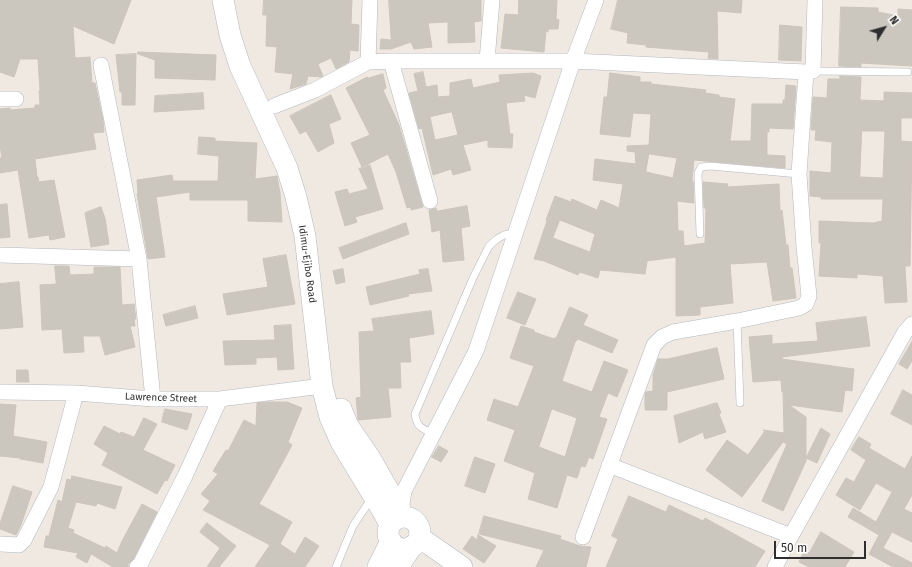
<!DOCTYPE html>
<html>
<head>
<meta charset="utf-8">
<style>
	body { margin:0 }
	#map { position:relative; width:912px; height:567px; overflow:hidden; background:#efe9e1; font-family:"Fira Sans",sans-serif }
	canvas { display:block }
	.north { position:absolute; left:864px; top:8px; width:40px; height:40px; -webkit-text-stroke:3px #fff; paint-order:stroke; rotate:53deg; font-size:11px; font-weight:700; line-height:16px; text-align:center; color:#2e2e2e }
	.north::after { content:''; display:block; margin:auto; width:14px; height:18px; background:#2e2e2e; clip-path:polygon(50% 0,100% 100%,50% 72%,0 100%) }
	.scale { position:absolute; left:774px; top:541px; width:92px; height:18px; box-sizing:border-box; border:2px solid #2e2e2e; border-top:0; padding-left:5px; font-size:12px; line-height:14px; white-space:nowrap; color:#2e2e2e; -webkit-text-stroke:3px #fff; paint-order:stroke }
</style>
</head>
<body>
<div id="map">
<canvas width="912" height="567"></canvas>
<div class="north">N</div>
<div class="scale">50 m</div>
</div>
<script>
const c = document.querySelector('canvas').getContext('2d');
c.lineJoin = 'round';
function paint(path, color) {
  c.fillStyle = color;
  c.fill(path, 'evenodd');
}
function strokePath(path, color, width, dash) {
  c.strokeStyle = color;
  c.lineWidth = width;
  c.lineCap = dash ? 'butt' : 'round';
  c.setLineDash(dash || []);
  c.stroke(path);
}
function drawText(font, color, halo, rows, align = 'center') {
  c.font = font + ' "Fira Sans",sans-serif';
  c.lineWidth = 3.5;
  c.setLineDash([]);
  c.textBaseline = 'middle';
  c.strokeStyle = halo;
  c.fillStyle = color;
  for (const [text, x, y, turn = 0] of rows) {
    c.save();
    c.translate(x, y);
    c.rotate((+turn || 0) * Math.PI / 180);
    c.textAlign = isNaN(turn) ? turn : align;
    if (halo) c.strokeText(text, 0, 0);
    c.fillText(text, 0, 0);
    c.restore();
  }
}
const building = new Path2D(`
	M0,0H131L114,44L73,26L75,58L90,57L92,83H95L103,120L104,132L93,133L96,149L35,159L37,177H38L39,182L54,180L65,237L50,240L49,235L29,238L18,170L0,173V158H2L0,145V109L10,108V110L35,108V105H40L39,91H40L38,59H20L14,77L0,72Z
	M264,0H352L351,24L359,25L358,51L350,50L349,62L336,69L331,58L318,64L323,76L321,77L308,76L306,84L290,89L293,74L275,72L277,47L266,46L267,15H263Z
	M389,0H481V21L474,22L475,42L448,43V22L428,23L432,47L414,49L411,42L391,49H380L381,39L391,40Z
	M519,0H557L556,19L559,20L558,29H548V32L546,31L544,52L501,48L505,14L518,15Z
	M618,0H742L741,13L717,11L718,59L708,58L709,52L646,47V45L627,43L628,33L611,29Z
	M841,7L878,8V12L898,16V9L912,10V66L861,63V67L839,66Z
	M780,25L802,27L801,61L779,60Z
	M138,52L216,55L215,80L155,78V60L138,54Z
	M136,54L135,105H122V92H120L116,55Z
	M423,72L426,87L437,85L438,97L450,96V83L471,79L473,88L500,82L499,75L533,73L541,76L535,98L524,95L525,101L506,103L510,134H513L512,148L488,147V140L463,145L471,170L453,175L451,169L433,175L422,128L419,129L409,93L418,91L414,74ZM452,112L458,135L435,140L430,117Z
	M610,73L640,77V82H651V84L706,90L705,93L719,95V97L735,99L730,141H751L752,104H783V100H785L786,85L796,86L793,129L769,128V132H767V155L785,156V168L694,160L692,181H693L694,203L677,201L678,231H683L684,246L705,243L706,208H704L703,182L728,184L727,187L779,184L780,211L782,210L786,245H788L790,268H792L796,298L773,301L767,262L730,264L733,303L700,307V315L676,316V257L647,261L645,274L600,270L598,278L580,272L578,275L544,261L534,259L547,221L546,220L555,196L571,202L572,199L597,210L601,200L619,208L623,184L593,180L595,159L636,164L635,152L627,151V146L649,145L651,114L633,113L630,137L600,134L604,97H607ZM649,154L677,158L673,178L646,172ZM560,220L595,234L590,252L553,238Z
	M383,74L386,88L383,90L399,125L423,207L411,210V207L407,208L396,172L388,154L362,167L351,143L370,135L346,88L367,77L368,78Z
	M840,76L861,77L860,100L884,101V92L912,93V118H901V141L912,142L910,266H905L907,302L885,303L883,276L857,274V278L819,276L821,243H819V221L873,223L882,221L883,199H821V197L810,196V171L831,173L832,142L815,140L816,130H811L813,97L827,98L828,79H840ZM862,131H885L883,178L860,177Z
	M203,93L204,109L154,112L155,96Z
	M331,95L341,119L329,124L334,143L318,152L306,131L300,134L290,116Z
	M199,137L215,138V141L257,143L255,179L277,176L280,193L282,222L248,221V200H190V192L156,197L165,257L148,259L137,194L138,193L137,180L172,175L173,181H218L219,156L198,154Z
	M370,165L383,209L355,217L357,222L345,226L335,192L347,189L349,194L368,189L359,169Z
	M7,204L10,237L0,238V205Z
	M467,206L470,226L461,228L464,260L443,262L440,230L432,232L429,210L436,208L437,211Z
	M101,207L105,218L109,244L91,247L85,213Z
	M406,223L409,234L343,259L339,248Z
	M286,255L295,304L227,315L223,294L268,287L263,259Z
	M55,266H69L70,275L94,274V267H120L122,305L134,304L136,319H134L135,326H130L135,347L105,355L100,336H83L84,352L64,353L62,329L42,330L40,285L56,284Z
	M343,269L345,282L336,284L333,271Z
	M428,269L432,291L408,294L409,296L370,305L366,287L420,274L419,270Z
	M19,282L23,327L0,329V284Z
	M518,292L536,299L525,325L507,318Z
	M195,306L198,318L166,326L163,315Z
	M570,307L588,315L583,325L618,340L612,353L578,339L575,342L562,381L592,392L604,361L628,370L617,397L608,393L599,417L607,419L593,459L589,457L585,467L581,466L577,478L567,475L557,508L528,499L535,473L504,461L515,430L487,420L494,399L518,407L534,366L510,358L521,326L534,330V332L554,339V338H556ZM552,409L577,418L565,457L539,447Z
	M431,311L434,334L409,338L411,362H400L401,388H388L391,417L358,420L356,398L361,397L359,332L374,331L372,319Z
	M866,317L870,346L782,357V359L854,369L852,391L845,390L842,412L789,405L806,417V458L821,428L830,434L817,463L806,458V461L783,511L762,501L787,444L783,442L742,497L706,470L727,440L748,455L765,431L763,430L784,433L783,392H782L781,380L753,382L749,337L772,335V344L818,341L816,323Z
	M291,325L294,369L278,370L277,357L256,358V364L225,365L223,341L275,340L274,326Z
	M912,342V361L907,369L899,364Z
	M717,348L724,379L667,392V410H645V395L646,392L653,391V375L658,359H668Z
	M17,370H28L29,382H17Z
	M903,390L912,395V425L891,414Z
	M267,402H287L302,408L288,442L292,445L273,480L259,504L292,522L280,544L295,554L305,537L319,546L305,567H255L270,545L203,510L210,501L201,494L218,474L213,471L226,450L228,451L244,420L256,426L257,403Z
	M717,403L721,413L719,414L726,432L705,439L703,432L679,443L674,416Z
	M0,404L16,405L13,436L47,442L43,463L20,459V458L0,456Z
	M165,409L192,414L187,430L162,422Z
	M144,418L157,424L143,450L175,465L167,481L165,480L157,494L102,465L108,453L94,444L104,426L120,434L121,432L134,437Z
	M859,437L871,444L869,448L905,469L912,456V495L904,509L912,513V542L892,532L883,548L912,563V567H893L869,554L879,535L848,517L853,508L876,522L892,492L876,483L860,510L836,495L846,478L854,482L866,460L851,450Z
	M439,446L448,451L441,462L432,457Z
	M475,457L495,464L485,493L465,486Z
	M72,476L122,487L115,509L97,503L96,506L76,502L68,528L74,530L73,533L105,548L106,546L117,553L122,541L142,504L157,512L134,558L128,564V567H113L91,554L87,563L76,557L78,553L44,547L46,536H49L58,500L62,502L67,479L71,480Z
	M13,486L32,492L21,525L16,535L0,529V524Z
	M629,496L666,512L669,505L703,521L705,518L765,551L755,567H606L618,539L612,536Z
	M484,516L561,536L560,539L580,546L591,547L586,567H536L544,550L479,534Z
	M207,523L236,546L219,567H207L220,548L200,532Z
	M821,532L854,552L845,567H809L799,562L804,551L809,553Z
	M478,535L496,546L484,563L463,549L472,536L477,540Z`);
paint(building, '#cbc7bf');
strokePath(building, '#cbc5ba', 1);
const lane = new Path2D(`
	M813,71L908,72
	M700,234L698,173L701,167L710,166L799,174
	M737,321L740,403
	M433,434C422,428 417,428 415,414L473,278L489,246L497,239L504,235L515,233
	M336,567L353,526L371,499`);
const street = new Path2D(`
	M391,61L430,201
	M487,61L492,0
	M368,62L370,0
	M101,65L139,259L153,399
	M0,99H16
	M274,106L315,90L368,62L391,61H573L806,72L813,71L815,0
	M0,255L139,259
	M0,392L76,393L153,399H220L322,386
	M609,465L791,536
	M404,515L402,504L404,491L476,351L573,61L596,0
	M583,537L654,345L662,337L673,332L737,321L799,308L806,304L809,296L804,247L799,174L806,72
	M0,544L19,545L24,540L51,487L76,393
	M137,567L141,563L185,476L220,399
	M775,567L791,536L905,332L912,324`);
const secondary = new Path2D(`
	M223,0L230,35L240,66L287,168L296,197L305,236L322,386L330,417L341,442L384,513L390,525
	M341,409L348,426L370,458L392,497L400,515
	M388 533a16 16 0 1 1 32 0a16 16 0 1 1-32 0Z
	M419,537L462,567
	M378,567L391,541
	M398,567L412,546`);
strokePath(lane, '#b4b7c1', 8);
strokePath(street, '#b4b7c1', 16);
strokePath(secondary, '#b4b7c1', 22);
strokePath(lane, '#fff', 7);
strokePath(street, '#fff', 15);
strokePath(secondary, '#fff', 21);
drawText('10px', '#2e2e2e', '#fff', [
	["Idimu-Ejibo Road",307,264,82],
	["Lawrence Street",161,398,2]
]);
</script>
</body>
</html>
